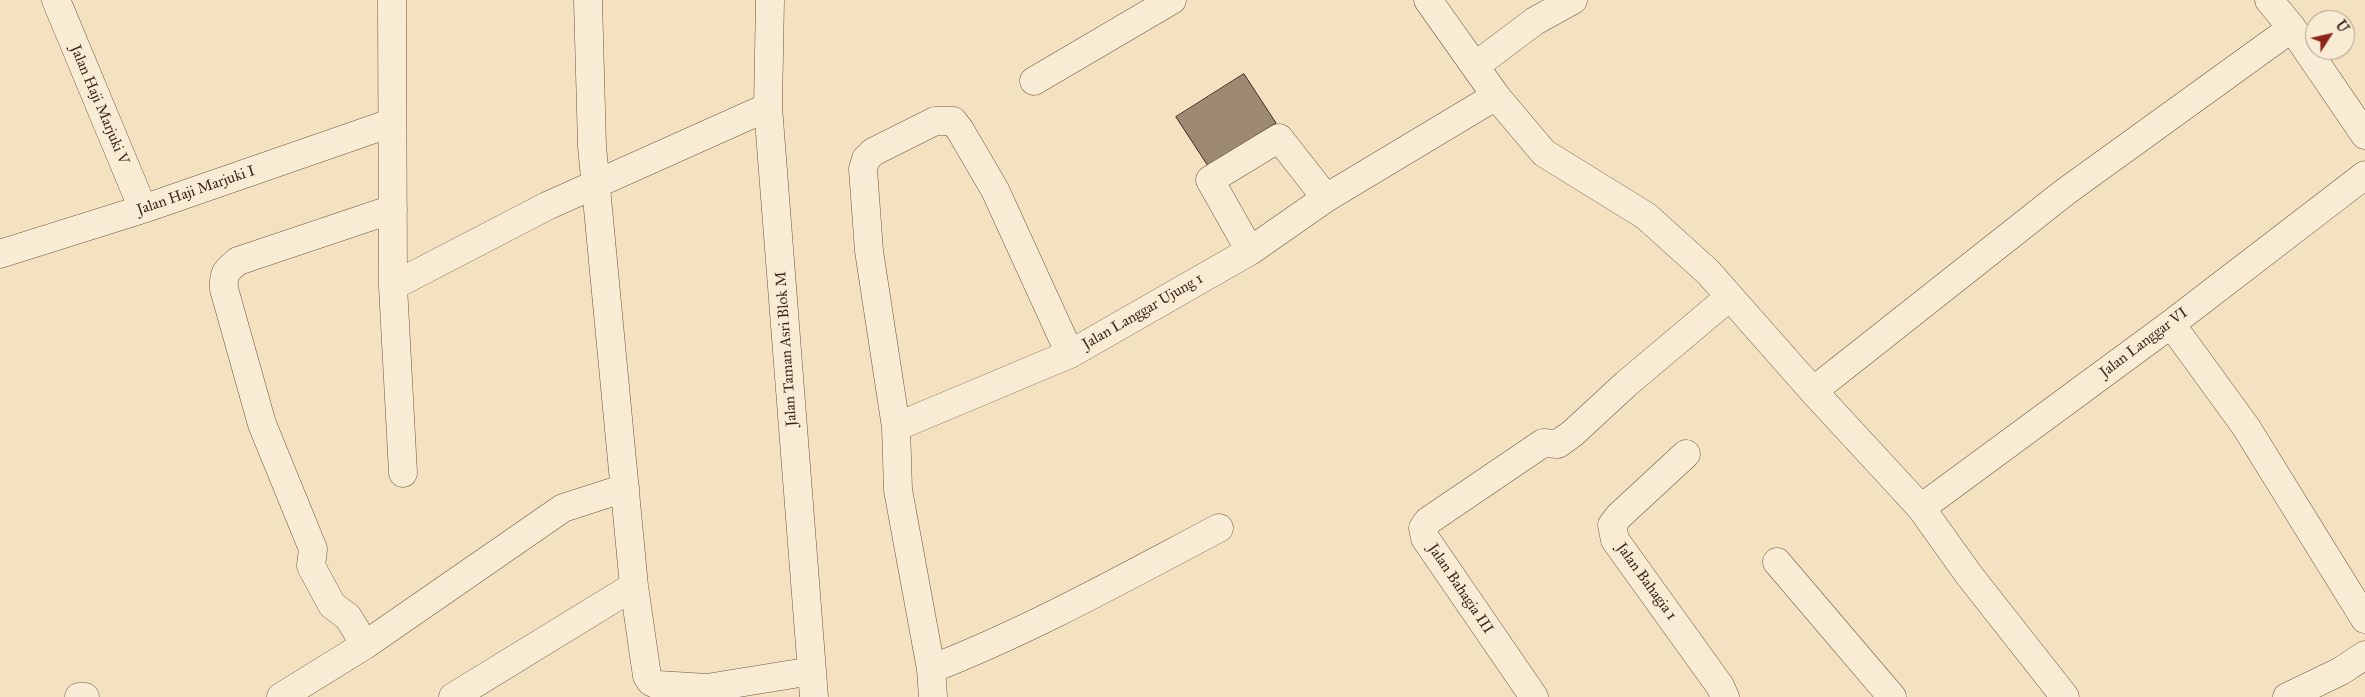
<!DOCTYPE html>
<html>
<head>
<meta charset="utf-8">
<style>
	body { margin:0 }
	#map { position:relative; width:2365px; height:697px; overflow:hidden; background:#f4e1bf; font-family:"IM FELL Great Primer",serif }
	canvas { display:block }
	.north { position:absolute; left:2305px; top:10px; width:50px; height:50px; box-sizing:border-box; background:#f8ecd5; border:1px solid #ae9e8c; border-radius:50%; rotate:55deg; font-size:14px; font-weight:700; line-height:20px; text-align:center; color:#40291e }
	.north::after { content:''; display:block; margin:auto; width:18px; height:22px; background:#8f2418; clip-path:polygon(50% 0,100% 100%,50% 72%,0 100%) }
</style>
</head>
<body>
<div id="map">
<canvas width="2365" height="697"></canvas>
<div class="north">U</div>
</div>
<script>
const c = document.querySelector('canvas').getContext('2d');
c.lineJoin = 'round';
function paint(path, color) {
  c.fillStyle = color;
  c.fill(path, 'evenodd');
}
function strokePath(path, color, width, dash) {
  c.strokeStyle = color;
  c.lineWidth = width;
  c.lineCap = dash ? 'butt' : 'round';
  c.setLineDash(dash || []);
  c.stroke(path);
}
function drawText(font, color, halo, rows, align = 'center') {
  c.font = font + ' "IM FELL Great Primer",serif';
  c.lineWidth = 4;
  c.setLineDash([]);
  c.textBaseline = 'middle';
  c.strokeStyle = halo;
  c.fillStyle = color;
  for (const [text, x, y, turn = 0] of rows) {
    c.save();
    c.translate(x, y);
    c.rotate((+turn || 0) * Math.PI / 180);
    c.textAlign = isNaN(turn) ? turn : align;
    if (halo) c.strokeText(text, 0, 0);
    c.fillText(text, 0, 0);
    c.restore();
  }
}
const building = new Path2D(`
	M1244,74L1276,123L1208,166L1176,117Z`);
paint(building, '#9e8972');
strokePath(building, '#40291e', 1);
const minor = new Path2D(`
	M56,0L143,209
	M392,0L393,286L403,473
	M588,0L592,146L634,586L647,676L651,682L658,685L707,688L812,671
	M770,0L768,107L814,697
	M1428,0L1496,96L1544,153L1646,216L1708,272L1813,391L1921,508L1969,575L2065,697
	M2269,0L2292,28L2365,135
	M1475,66L1535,21L1573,0
	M1034,81L1172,0
	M1250,251L1210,180L1279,138L1326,198
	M0,254L143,209L391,123
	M393,286L547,206L768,107
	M2171,324L2246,427L2365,619
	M1813,391L2065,192L2292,28
	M896,427L1070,354L1250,251L1326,198L1496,96
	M1686,454L1619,516L1612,525L1615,540L1720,686L1725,697
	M1921,508L2171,324L2365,175
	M1777,562L1892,697
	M365,645L348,617L332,605L311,566L313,549L262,424L224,289C223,273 226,271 238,261L393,209
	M931,669C1031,630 1124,578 1219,528
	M79,697H85
	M281,697L365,645L563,508L625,488
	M453,697L634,586
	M933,697L931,669L898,490L896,427L869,251L863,169L866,159L873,152L935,121H953L960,130L995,190L1070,354
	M1534,697L1425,538L1423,528L1428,521L1543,443L1558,444L1573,433L1626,384L1721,304L1730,299
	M2287,697L2341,671L2365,655`);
strokePath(minor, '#6d5746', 29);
strokePath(minor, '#f8ecd5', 28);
drawText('15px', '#40291e', '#f8ecd5', [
	["Jalan Haji Marjuki V",99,105,67],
	["Jalan Haji Marjuki I",196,191,-19],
	["Jalan Langgar Ujung 1",1143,312,-30],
	["Jalan Langgar VI",2144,343,-37],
	["Jalan Taman Asri Blok M",787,349,-94],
	["Jalan Bahagia 1",1646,582,54],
	["Jalan Bahagia III",1460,589,56]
]);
</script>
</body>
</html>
